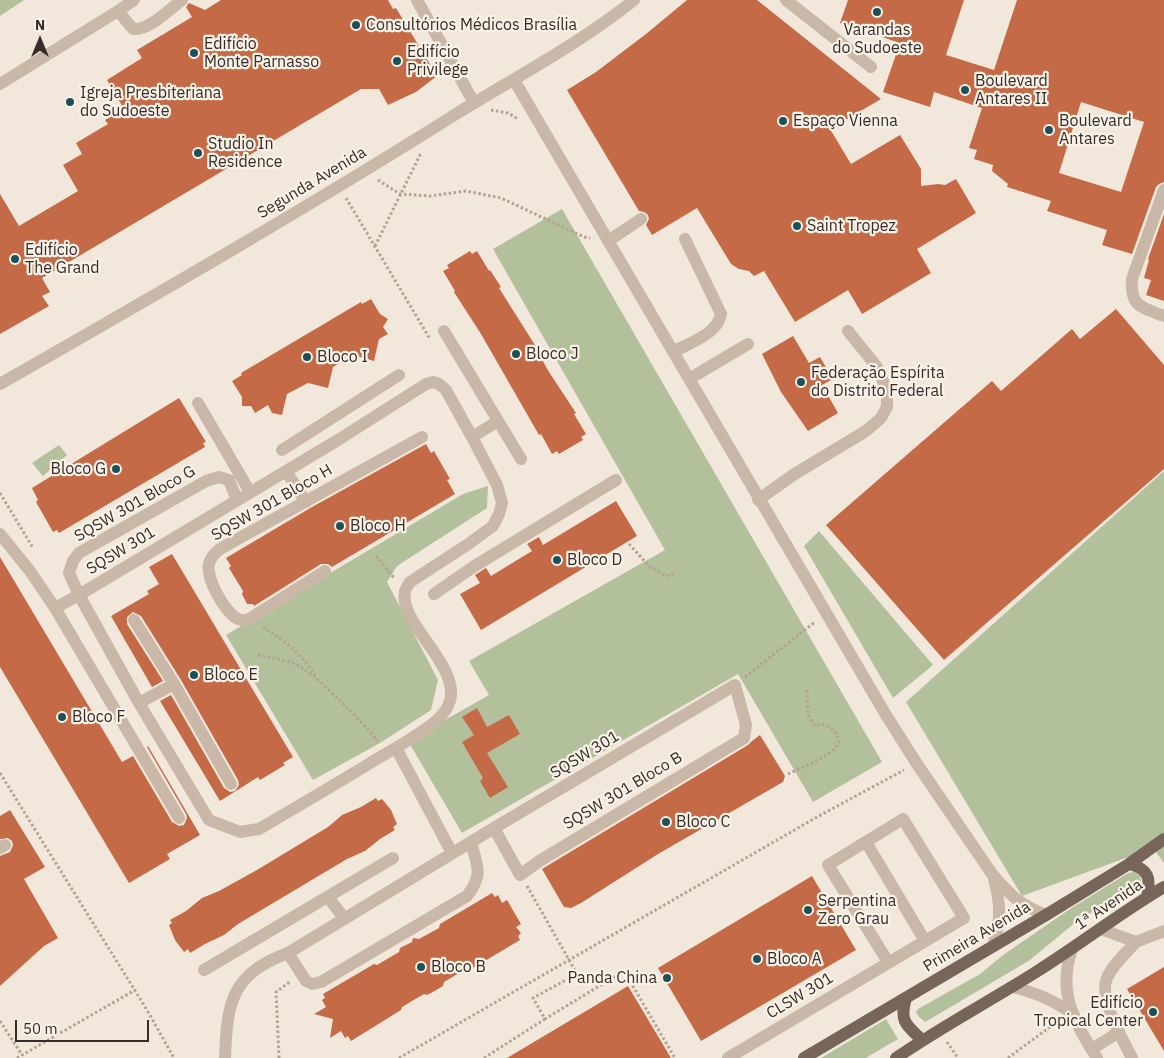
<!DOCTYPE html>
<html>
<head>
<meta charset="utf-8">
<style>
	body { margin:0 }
	#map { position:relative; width:1164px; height:1058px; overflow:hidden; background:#f1e8db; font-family:"IBM Plex Sans",sans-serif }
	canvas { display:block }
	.north { position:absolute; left:15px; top:15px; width:50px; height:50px; -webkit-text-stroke:4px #f9f2e8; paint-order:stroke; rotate:0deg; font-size:14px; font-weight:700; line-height:20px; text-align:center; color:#362d28 }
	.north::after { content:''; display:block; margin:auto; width:18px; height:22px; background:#362d28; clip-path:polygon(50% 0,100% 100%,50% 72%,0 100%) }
	.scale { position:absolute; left:15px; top:1020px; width:134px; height:22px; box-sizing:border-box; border:2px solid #362d28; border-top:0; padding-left:6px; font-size:15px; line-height:18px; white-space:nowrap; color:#362d28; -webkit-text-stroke:4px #f9f2e8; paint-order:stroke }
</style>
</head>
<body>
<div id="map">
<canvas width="1164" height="1058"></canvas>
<div class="north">N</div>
<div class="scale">50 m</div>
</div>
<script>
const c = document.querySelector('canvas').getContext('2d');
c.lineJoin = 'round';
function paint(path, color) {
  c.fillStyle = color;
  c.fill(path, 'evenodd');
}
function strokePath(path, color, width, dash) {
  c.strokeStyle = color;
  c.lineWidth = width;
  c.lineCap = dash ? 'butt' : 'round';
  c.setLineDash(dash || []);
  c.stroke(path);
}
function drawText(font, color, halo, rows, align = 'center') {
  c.font = font + ' "IBM Plex Sans",sans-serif';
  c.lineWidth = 4.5;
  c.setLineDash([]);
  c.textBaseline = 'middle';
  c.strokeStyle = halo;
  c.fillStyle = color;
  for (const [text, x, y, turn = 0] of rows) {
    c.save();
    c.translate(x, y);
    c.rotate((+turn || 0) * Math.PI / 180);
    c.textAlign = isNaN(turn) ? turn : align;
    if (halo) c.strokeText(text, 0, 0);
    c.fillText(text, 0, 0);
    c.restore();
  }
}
paint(new Path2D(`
	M0,0H24L0,16Z
	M562,209L882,762L813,802L738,674L462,833L408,741L489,695L469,661L665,550L493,249Z
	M59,445L67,455L43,476L32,463Z
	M1164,471V863L1153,848L1022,896L906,702Z
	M488,486L487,508L397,566L387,582L438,680L431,710L380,743L313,780L226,635L463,494Z
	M819,531L933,665L893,698L804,546Z
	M1134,872L1140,876L1141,881L1139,884L1077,921L1030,960L927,1021L925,1022L919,1017L916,1012L918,1009L980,974L1003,955L1070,909L1128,873Z
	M886,1019L898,1039L869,1056L866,1058H821Z`), '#b2c09c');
paint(new Path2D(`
	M221,0H388L393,9L396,8L437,76L416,92L388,105L379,89H361L42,278L50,292L42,296L49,306L0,334V194L19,226L78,191L63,165L82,154L76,143L108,124L105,120L124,109L107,80L142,58L137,50L192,17L186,7L189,3L205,10Z
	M687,0H757L881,99L830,129L851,164L900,135L921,169V186L938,184L945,185L956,179L976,213L917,249L931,273L862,314L848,290L795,322L764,271L754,276L749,271L739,269L731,264L697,208L652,235L646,225L649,219L648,215L644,212L639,211L567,90L596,72L646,34Z
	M848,0H964L946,55L994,70L1017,0H1164V182L1159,184L1156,187L1132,254L1102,245L1107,230L1047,211L1051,201L1007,187L1008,184L992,171L993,165L974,159L977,150L969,148L982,108L934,92L930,107L883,92L900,43L840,23ZM1081,102L1144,122L1121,192L1059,173Z
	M1164,214V301L1146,295L1151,280L1144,278L1149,260L1148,259Z
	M470,251L472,254L477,251L489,271L490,270L501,287L499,288L538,350L537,351L549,372L576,413L574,414L586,434L581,437L583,440L559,454L557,451L552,454L541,434L539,435L481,334L454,292L455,291L443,271L449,268L447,265Z
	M371,299L380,314L388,319L383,327L388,334L379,339L374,361L353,355L333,367L328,388L308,383L287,394L282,415L272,413L268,405L255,413L251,406H242V397L232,381L242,375L241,373L361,302L362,304Z
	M1116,309L1164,365V469L944,660L826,525L992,381L1001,391L1072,329L1080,339Z
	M793,336L809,363L820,357L833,379L822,385L838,413L808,431L781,392L762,354Z
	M179,398L206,442L203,443L205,447L59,533L57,530L53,532L36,502L38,500L32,488Z
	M426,444L431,453L434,451L450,479L447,480L455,494L332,567L328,564H321L254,606L253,604H247L242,594L243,591L229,568L231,566L226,558L312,507Z
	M616,501L637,536L481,630L460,594L480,583L475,575L486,568L491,576L532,551L527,544L539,537L543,545Z
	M172,554L293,757L283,763L285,765L260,780L258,777L220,801L160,701L171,695L224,788L230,792L235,791L239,785L238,780L181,680L141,616L133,612L127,617V624L163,681L152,687L111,616L149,594L147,591L159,584L149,567Z
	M0,557L122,762L133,756L172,822L179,826L184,825L187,818L186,814L147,747L148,746L200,835L167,854L170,859L129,883L0,667Z
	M477,708L487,727L509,715L520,734L487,753L508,787L490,798L480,781L483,778L462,742L474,735L462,717Z
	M760,735L785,776L783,782L658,854L581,903L571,908L564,907L542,869L748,745L752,741Z
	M376,798L378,801L382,799L391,810L397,824L393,827L395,830L380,839L365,851L347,859L238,924L224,935L205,944L190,953L188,949L184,952L175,940L169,925L172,923L170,920L186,911L202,898L219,891L257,870L328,827L342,815L361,807Z
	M10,810L45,867L24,879L58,938L44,946L0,986V856L10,852L13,845L12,841L8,838L0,839V816Z
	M812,876L856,950L701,1041L658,968Z
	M492,893L495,897L498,895L502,903L507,900L521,924L516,927L521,933L518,936L520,940L468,971L464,970L444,982L443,986L431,993L427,995L424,994L412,1001L402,1007L401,1010L351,1041L348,1036L345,1038L341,1031L330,1038L333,1019L314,1014L326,1007L322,1000L325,998L323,994L374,964L377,965L399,952L400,948L412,942L413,938L419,939L439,928L440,924Z
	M1164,967V1051L1127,989Z
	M628,986L671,1058H507Z`), '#c46a47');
strokePath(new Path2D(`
	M491,110L508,113L518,119
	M378,180L400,194L430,196L466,191L501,198L584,237L590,238
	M346,198L430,339
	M375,246L421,153
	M0,493L33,548
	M629,544L650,567L666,576L676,573
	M376,556L395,579
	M263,627C283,639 308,659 318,681
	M258,655C269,658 281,659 292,663C314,670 361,722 378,741
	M745,677L815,622
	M0,773L147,1010L174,1058
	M788,774C803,767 833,756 839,742C837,732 832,728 823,724L815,726L808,715L807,689
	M527,886L577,974L533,998L545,1019L624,971L675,1058
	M0,1021L22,1055
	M947,1042L958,1058
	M17,1058L135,990
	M279,1058L276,992L291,981
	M399,1058L817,817L904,770
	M484,1058L545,1019
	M1008,1058L1058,1021`), '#b5a292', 3, [2.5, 2.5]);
strokePath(new Path2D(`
	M417,0L474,103
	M786,0L871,67
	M118,11L133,29C148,31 170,9 182,0
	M514,80L886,715L917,764L992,874C1010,895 1020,905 1046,915
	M0,84L118,11L134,0
	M1164,190L1132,279C1130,307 1141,307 1164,316
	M608,241L641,219
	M444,331L521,459
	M673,352C689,343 718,334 721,314L685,239
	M689,379L748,344
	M0,384C154,296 307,208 456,114C516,77 579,44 634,0
	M198,403L250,492
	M472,437L498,421
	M282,450L399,375
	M286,471L306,502
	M758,500L793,475L866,431L881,418L887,407V391L877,367L848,331
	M0,534L30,571L55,608L79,595L338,440L426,384L433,382L439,384L446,390L472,437L497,485L502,503L499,514L493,526L467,545L410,582C408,585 405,589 405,592C398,622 460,665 450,701C447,711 439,719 431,725C411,740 388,752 367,765C331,787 295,808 259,829L240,832L209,820L139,703L79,595L69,573L73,561L79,553L206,481L219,477L229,480L237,500
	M325,571L249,619C245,620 242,621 238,619C225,613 203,575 210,561C213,553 220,549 227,545L422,437
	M434,594L473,567L616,480
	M55,608L179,818
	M134,620L174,684L231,784
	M139,703L174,684
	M396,748L452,853
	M866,842L925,941
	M0,848L5,845
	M328,897L344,918
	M1101,929L1136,942L1164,931
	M993,946C1001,920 1001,905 994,879
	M1072,949C1057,993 1074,1021 1097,1058
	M288,953L306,981L312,984L321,982L467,896C484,874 477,866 471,842
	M204,970L393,858
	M1013,987C1036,993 1054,1000 1074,1015
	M1092,1049L1119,1032
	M225,1058C227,1003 231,974 288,953L494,828L735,685L746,725L744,738L541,860L520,875L494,828
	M728,1058L964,918L903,819L828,865L888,962
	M1132,1058C1123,1040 1098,997 1107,978C1113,964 1126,953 1136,942`), '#c9b8a7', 12);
strokePath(new Path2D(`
	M1129,864C1149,869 1151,878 1147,897
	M906,998C899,1021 906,1025 922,1040
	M804,1058L1046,915L1129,864L1164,839
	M896,1058C941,1027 990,1001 1036,972C1079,945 1120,913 1164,887`), '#786559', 12);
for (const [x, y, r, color] of [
	[877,12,5,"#1e5157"],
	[356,25,5,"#1e5157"],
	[194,53,5,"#1e5157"],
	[397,61,5,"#1e5157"],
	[965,90,5,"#1e5157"],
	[70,102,5,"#1e5157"],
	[783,121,5,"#1e5157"],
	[1049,130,5,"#1e5157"],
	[198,153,5,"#1e5157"],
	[797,226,5,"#1e5157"],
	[15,259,5,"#1e5157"],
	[516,354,5,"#1e5157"],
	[307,357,5,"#1e5157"],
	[801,382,5,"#1e5157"],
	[116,469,5,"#1e5157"],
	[340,526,5,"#1e5157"],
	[557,560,5,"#1e5157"],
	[194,675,5,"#1e5157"],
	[62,717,5,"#1e5157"],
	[666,822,5,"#1e5157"],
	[808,910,5,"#1e5157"],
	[757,959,5,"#1e5157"],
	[421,967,5,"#1e5157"],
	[667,978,5,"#1e5157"],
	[1153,1012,5,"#1e5157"]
]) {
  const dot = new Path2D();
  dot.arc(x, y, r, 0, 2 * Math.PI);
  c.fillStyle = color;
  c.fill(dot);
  strokePath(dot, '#f9f2e8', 2);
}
drawText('16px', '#362d28', '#f9f2e8', [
	["Consultórios Médicos Brasília",366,25],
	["Varandas",877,30,"center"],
	["do Sudoeste",877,48,"center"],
	["Edifício",204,44],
	["Monte Parnasso",204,62],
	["Edifício",407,52],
	["Privilege",407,70],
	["Boulevard",975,81],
	["Antares II",975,99],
	["Igreja Presbiteriana",80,93],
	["do Sudoeste",80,111],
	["Espaço Vienna",793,121],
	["Boulevard",1059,121],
	["Antares",1059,139],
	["Studio In",208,144],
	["Residence",208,162],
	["Saint Tropez",807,226],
	["Edifício",25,250],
	["The Grand",25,268],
	["Bloco J",526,354],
	["Bloco I",317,357],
	["Federação Espírita",811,373],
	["do Distrito Federal",811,391],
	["Bloco G",106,469,"right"],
	["Bloco H",350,526],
	["Bloco D",567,560],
	["Bloco E",204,675],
	["Bloco F",72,717],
	["Bloco C",676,822],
	["Serpentina",818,901],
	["Zero Grau",818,919],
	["Bloco A",767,959],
	["Bloco B",431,967],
	["Panda China",657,978,"right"],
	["Edifício",1143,1003,"right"],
	["Tropical Center",1143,1021,"right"]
], 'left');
drawText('16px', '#362d28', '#f9f2e8', [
	["Segunda Avenida",312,183,-31],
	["SQSW 301 Bloco H",272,503,-30],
	["SQSW 301 Bloco G",135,504,-30],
	["SQSW 301",121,551,-31],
	["SQSW 301",585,755,-31],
	["SQSW 301 Bloco B",623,791,-31],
	["1ª Avenida",1109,905,-34],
	["Primeira Avenida",977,937,-31],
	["CLSW 301",800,996,-31]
]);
</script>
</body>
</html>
